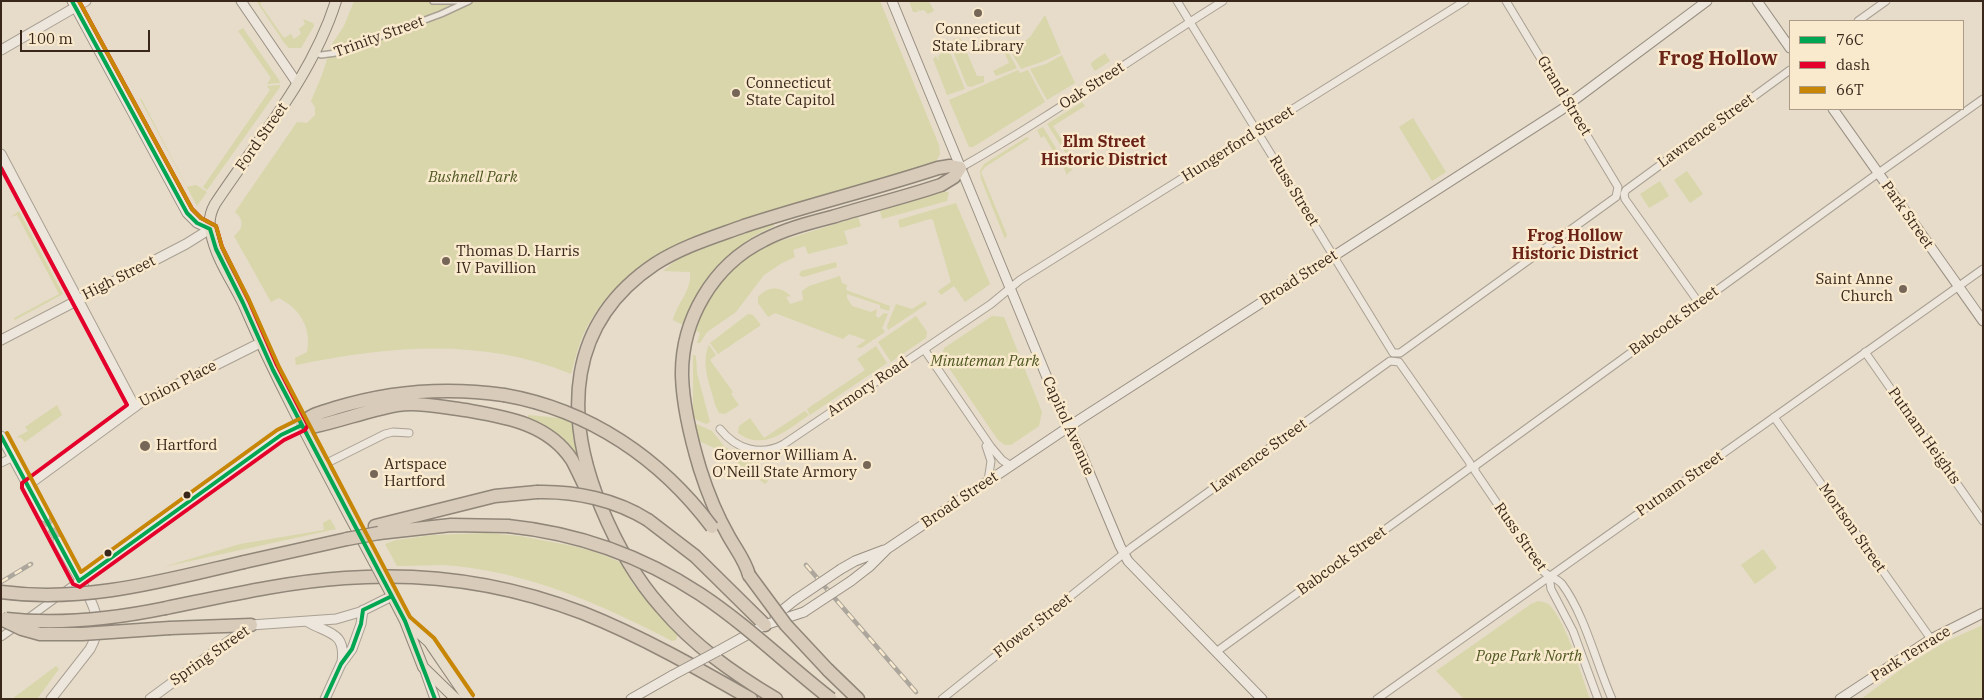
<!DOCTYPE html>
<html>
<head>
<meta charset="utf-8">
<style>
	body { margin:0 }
	#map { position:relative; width:1984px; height:700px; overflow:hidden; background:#e6dcc9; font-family:"IBM Plex Serif",serif }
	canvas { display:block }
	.frame { position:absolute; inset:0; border:2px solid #39271b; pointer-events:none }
	.legend { position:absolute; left:1789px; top:20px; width:175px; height:90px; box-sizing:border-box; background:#f9e9cd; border:1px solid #ac9b86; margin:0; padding:6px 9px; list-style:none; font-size:15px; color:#39271b }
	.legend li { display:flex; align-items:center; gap:10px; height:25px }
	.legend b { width:25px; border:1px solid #ac9b86 }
	.scale { position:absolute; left:20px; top:30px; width:130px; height:22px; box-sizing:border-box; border:2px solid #39271b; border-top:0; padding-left:6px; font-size:15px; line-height:18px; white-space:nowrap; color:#39271b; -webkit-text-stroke:4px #f9e9cd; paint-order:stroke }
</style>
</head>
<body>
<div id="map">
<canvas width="1984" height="700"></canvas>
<div class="frame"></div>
<ul class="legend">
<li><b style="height:6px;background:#00a651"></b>76C</li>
<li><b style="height:6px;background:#e4002b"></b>dash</li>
<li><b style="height:6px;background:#c88607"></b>66T</li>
</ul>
<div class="scale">100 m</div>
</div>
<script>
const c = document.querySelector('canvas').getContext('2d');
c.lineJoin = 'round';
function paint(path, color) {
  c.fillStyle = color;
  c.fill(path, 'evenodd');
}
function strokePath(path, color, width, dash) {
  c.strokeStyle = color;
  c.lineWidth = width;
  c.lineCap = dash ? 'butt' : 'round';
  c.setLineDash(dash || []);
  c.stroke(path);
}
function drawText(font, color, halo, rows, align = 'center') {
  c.font = font + ' "IBM Plex Serif",serif';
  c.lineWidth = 5;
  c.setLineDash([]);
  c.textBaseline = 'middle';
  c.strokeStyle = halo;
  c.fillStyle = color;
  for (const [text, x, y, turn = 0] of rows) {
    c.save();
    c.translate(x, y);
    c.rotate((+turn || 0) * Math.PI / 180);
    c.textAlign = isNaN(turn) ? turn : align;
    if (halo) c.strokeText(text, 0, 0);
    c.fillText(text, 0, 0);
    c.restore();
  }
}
paint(new Path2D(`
	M263,1L260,4L284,38L291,34L294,39L301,34L299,29L305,24L303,19L313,23L314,26L301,48H289L285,44L257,2Z
	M354,1H880L939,145L940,154L935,163L686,241C642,261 605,289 584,333C578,346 575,360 571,374C482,337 388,346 296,365L295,358L307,352C312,328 300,309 279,298L271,302L234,236C243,229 245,220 235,212L297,122L307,123L315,115V107L311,101L322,75L332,44L344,26Z
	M909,1H929L934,11L928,14L924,10L919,11L917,7L918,12H913Z
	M1045,15L1061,53L1044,61L1021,69L1011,52L1030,37Z
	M243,28L279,80L280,83L267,84L271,78L238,31Z
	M956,38L961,39L977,76H984V82L971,87L967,86L950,44L954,42L953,39Z
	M947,45L965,89L947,95L933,59L936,56L938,60H939L938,56L942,53V48Z
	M1007,50L1017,68L996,76L993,71L1009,63L1004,51Z
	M1105,53L1110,61L1095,71L1091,65L1092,62Z
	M1062,55L1075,83L1047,100L1030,69L1046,64Z
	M1018,70L1020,73L1028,70L1045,102L973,147H969L949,100Z
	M280,85V87L207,190L203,187L270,90L267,86Z
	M141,98L187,187L196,185L207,192L197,206L140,99Z
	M1082,102L1085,106L1053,126L1071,154L1065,152L1047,124Z
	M1413,118L1446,172L1432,181L1399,127Z
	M1043,127L1068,168L1073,169L1066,175V172L1044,136L1041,138L1037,130Z
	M1027,137L1029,139L985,167L981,172L1007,235L1005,239L981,179L980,171L984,164Z
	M1687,171L1703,194L1690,203L1674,180Z
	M1660,181L1669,196L1649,208L1640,194Z
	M943,192H949L947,201L882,219L880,211Z
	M956,203L990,284L965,302L954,286L941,295L938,291L951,282L933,220L930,219L900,228L898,220Z
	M19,211L63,294L15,320L14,318L59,294L17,215L11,217Z
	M858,217L861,226L844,231L848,244L808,254L805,246L793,250L795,257L782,263L764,275L736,312L707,332L700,343H697L700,333L696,331C707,290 736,258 774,243Z
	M774,223V226C749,237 723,257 708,280C699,295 693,311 685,326L673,320C677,303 692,291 690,272L663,271L680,257Z
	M836,262L837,267L803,277L799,275L801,271Z
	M840,276L842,283L847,285L846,290L890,306L889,311L880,308V305L847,294V298L852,306L871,312L877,309L876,316L879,318L884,313L888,314L882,328L885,332L861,348L856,347L866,340L849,334L843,339L775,313L768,317L758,303V297C768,286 780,286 791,296L786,297L790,304L803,300L802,291L809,286Z
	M925,301L927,304L888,330L887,326L896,304L912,309Z
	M748,314L753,315L761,325L718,354L710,343Z
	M916,316L927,332L926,338L891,362L878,342Z
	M992,316L1004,317L1042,412L1039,426L1011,445H1005L998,440L945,362L942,355L944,348Z
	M709,345L716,355L710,360L733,392L731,394L739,405L725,414L719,413L716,407C711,388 700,364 709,345Z
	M876,346L887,363L810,415L807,409L865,370L857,359Z
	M693,355L696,356L697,373L710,422L706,424L693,418Z
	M57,405L62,415L25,442L20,437L18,438L17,437L28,431L25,427Z
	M805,411L809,415C787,430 764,452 738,433L739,426L750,418L764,438Z
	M528,415L571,419L581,465C566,444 553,428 528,418Z
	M694,423L712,431L724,446L734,453L759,459L760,472L768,481L765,484L721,451L699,441Z
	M330,519L336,529L163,567L240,544L324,530L323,523Z
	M488,533L519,536L568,545L593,551L620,562L633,584L660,617L678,634L676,640L672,641C601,604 524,570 443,565C428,565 412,566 397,566L385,544L396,540L434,535Z
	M1763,549L1777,568L1755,584L1741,565Z
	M1538,601C1544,602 1549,603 1552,608C1569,630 1580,672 1590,699H1464L1436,671L1531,604Z
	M1983,625V699H1861L1907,665L1947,641Z
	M56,666L59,669L37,699H12Z`), '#d8d6aa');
strokePath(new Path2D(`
	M45,517L58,541`), '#c3b8a6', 9, [9, 4.5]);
const pedestrian = new Path2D(`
	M433,1H464
	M315,53L321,55L336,53L441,14L469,1`);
const minor = new Path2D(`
	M1177,1L1393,353H1400L1616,197L1618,187L1506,1
	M1858,21L1886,1
	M960,168C1050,117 1135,56 1223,1
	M1699,303L1625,199L1624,194L1626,190L1790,70
	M924,349L991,447L1002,460L1011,466
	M1865,352L1983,521
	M1774,417L1931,639
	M720,429C736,449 760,457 784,444L991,304L1020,280L1465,1
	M986,446L991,461L988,481
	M1,463L13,457
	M323,465L385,434L393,432L409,433
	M1549,577L1551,589L1573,631L1598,699
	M27,619L79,581
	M1,637L18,625
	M942,699L1132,547L1390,361L1399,362L1470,463V468L1216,652
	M1377,699L1983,269
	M1612,699C1596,663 1585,615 1562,584C1557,578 1549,577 1543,571L1475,471V466L1870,179L1983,99`);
const tertiary = new Path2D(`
	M1,50L86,1
	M1,154L135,407
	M1,340L186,244L210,229
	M1,436L45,517
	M28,485L140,403L260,343
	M79,581L281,435L302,425
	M308,622C329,634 346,632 342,662
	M51,699L90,649C95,640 99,629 97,619C92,595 69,563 58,541
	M150,699L251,625L336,619L360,612L392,596
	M325,699L341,664L352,649L361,624L363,610`);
const secondary = new Path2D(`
	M72,1L187,213L197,223L210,229
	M241,1L297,83
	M892,1L1062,414L1081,453L1120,546L1128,561L1262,699
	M1757,1L1790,48
	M1833,109L1983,321
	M841,569L855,561L884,550
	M851,581L869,567L887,549L1082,418L1561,110L1707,1
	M775,616L795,600
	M718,651L765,625L804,612
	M424,668L435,699
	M631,699L673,675
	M1840,699L1931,639L1983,613`);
const primary = new Path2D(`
	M336,1C312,77 258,139 215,204C210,213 208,223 211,233C216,259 233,282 244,305C282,393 329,477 374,562
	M390,592L405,621L423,667L456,699
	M408,623L429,642L468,699`);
const motorway = new Path2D(`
	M504,395C448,387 390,391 335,408C323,412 309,414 302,425L308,427L316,426C343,420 369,410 397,405C419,402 443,407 465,410C505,417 548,423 572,460C578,471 583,483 589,494
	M648,520L695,556L765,625
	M375,526L495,496L537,492
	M379,533L451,525L508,526
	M244,562L347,539
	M749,575C745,560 735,548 728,535C716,514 707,491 700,469C691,439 683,407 682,376C681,320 713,265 764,240C785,229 809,223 832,217C868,206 905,197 941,185L954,177L960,168L950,166L938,168C874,189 808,205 744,226C714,237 683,246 655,264C567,323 563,415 601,507C616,543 635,578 661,607C694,646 733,673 776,699
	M166,608C225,596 285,582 345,578C426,572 508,584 583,613C641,636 697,668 751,699
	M170,628L251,625
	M828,670L858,699`);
strokePath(pedestrian, '#aaa093', 8);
strokePath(minor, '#aaa093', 9);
strokePath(tertiary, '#aaa093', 11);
strokePath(secondary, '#9a9083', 11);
strokePath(primary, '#908679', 12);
strokePath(motorway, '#908679', 15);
strokePath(pedestrian, '#ede6dc', 5);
strokePath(minor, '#ede6dc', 7);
strokePath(tertiary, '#ede6dc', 9);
strokePath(secondary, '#ede6dc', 9);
strokePath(primary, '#e5dccc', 10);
strokePath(motorway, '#d9cbba', 12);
const rail = new Path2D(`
	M806,565L916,692
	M1,582L31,564`);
strokePath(rail, '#aca69c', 4.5);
strokePath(rail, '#f9e9cd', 2.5, [8]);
const secondaryBridge = new Path2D(`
	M795,600L841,569
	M804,612L851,581
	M673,675L718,651`);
const primaryBridge = new Path2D(`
	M374,562L390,592`);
const motorwayBridge = new Path2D(`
	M504,395C590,410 661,459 712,527
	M537,492C576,491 616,500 648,520
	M508,526C576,533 642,556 700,594C747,625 787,665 831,699
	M347,539L379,533
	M749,575L786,625L828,670
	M1,592C86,603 162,581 244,562
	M1,619L22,629L40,634H82L170,628
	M6,619C61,625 113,619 166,608`);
strokePath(secondaryBridge, '#9a9083', 11, []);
strokePath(primaryBridge, '#908679', 12, []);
strokePath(motorwayBridge, '#908679', 15, []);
strokePath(secondaryBridge, '#ede6dc', 9);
strokePath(primaryBridge, '#e5dccc', 10);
strokePath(motorwayBridge, '#d9cbba', 12);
strokePath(new Path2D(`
	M72,1L187,213L197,223L210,229L216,249L243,303L273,370L405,621L435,699
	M1,436L79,581L281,435L302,425
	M325,699L341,664L352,649L361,624L363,610L392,596`), '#00a651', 4);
strokePath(new Path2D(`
	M1,168L127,405L22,483V488L73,584L80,587L284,440L305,430L308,425L276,363L249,301L222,247L216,226L201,218L192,209L79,1`), '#e4002b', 4);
strokePath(new Path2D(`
	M79,1L192,209L201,218L216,226L222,247L249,300L279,367L410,617L434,638L473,695
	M7,433L81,572L277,430L299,419`), '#c88607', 4);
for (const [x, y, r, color] of [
	[978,13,5,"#766658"],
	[736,93,5,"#766658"],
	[446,261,5,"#766658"],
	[1903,289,5,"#766658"],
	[145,446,6,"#766658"],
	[867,465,5,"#766658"],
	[374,474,5,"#766658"],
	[187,495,4.5,"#39271b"],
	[108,553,4.5,"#39271b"]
]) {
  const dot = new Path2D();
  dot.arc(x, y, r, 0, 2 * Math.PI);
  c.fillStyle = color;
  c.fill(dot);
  strokePath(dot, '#f9e9cd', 2);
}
drawText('15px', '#39271b', '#f9e9cd', [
	["Connecticut",978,30,"center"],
	["State Library",978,47,"center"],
	["Connecticut",746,84],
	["State Capitol",746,101],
	["Thomas D. Harris",456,252],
	["IV Pavillion",456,269],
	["Saint Anne",1893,280,"right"],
	["Church",1893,297,"right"],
	["Hartford",156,446],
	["Governor William A.",857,456,"right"],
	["O'Neill State Armory",857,473,"right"],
	["Artspace",384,465],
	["Hartford",384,482]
], 'left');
drawText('15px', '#39271b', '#f9e9cd', [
	["Trinity Street",379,37,-20],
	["Oak Street",1092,86,-33],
	["Grand Street",1564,96,59],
	["Lawrence Street",1706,131,-36],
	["Ford Street",262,137,-55],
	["Hungerford Street",1238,144,-32],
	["Russ Street",1294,191,58],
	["Park Street",1907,215,55],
	["High Street",119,278,-27],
	["Broad Street",1299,278,-33],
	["Babcock Street",1674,321,-36],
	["Union Place",178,384,-27],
	["Armory Road",868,387,-34],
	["Capitol Avenue",1068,426,66],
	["Putnam Heights",1924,436,55],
	["Lawrence Street",1259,456,-36],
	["Putnam Street",1680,484,-35],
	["Broad Street",960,500,-34],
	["Mortson Street",1852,528,55],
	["Russ Street",1520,537,55],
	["Babcock Street",1342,561,-36],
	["Flower Street",1033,626,-38],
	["Park Terrace",1911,654,-32],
	["Spring Street",210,656,-35]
]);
drawText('italic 15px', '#4d571f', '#f9e9cd', [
	["Bushnell Park",473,178],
	["Minuteman Park",985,362],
	["Pope Park North",1529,657]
]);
drawText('bold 16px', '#6a2316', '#f9e9cd', [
	["Elm Street",1104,142],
	["Historic District",1104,160],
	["Frog Hollow",1575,236],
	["Historic District",1575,254]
]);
drawText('bold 20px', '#6a2316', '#f9e9cd', [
	["Frog Hollow",1718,59]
]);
</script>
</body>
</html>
